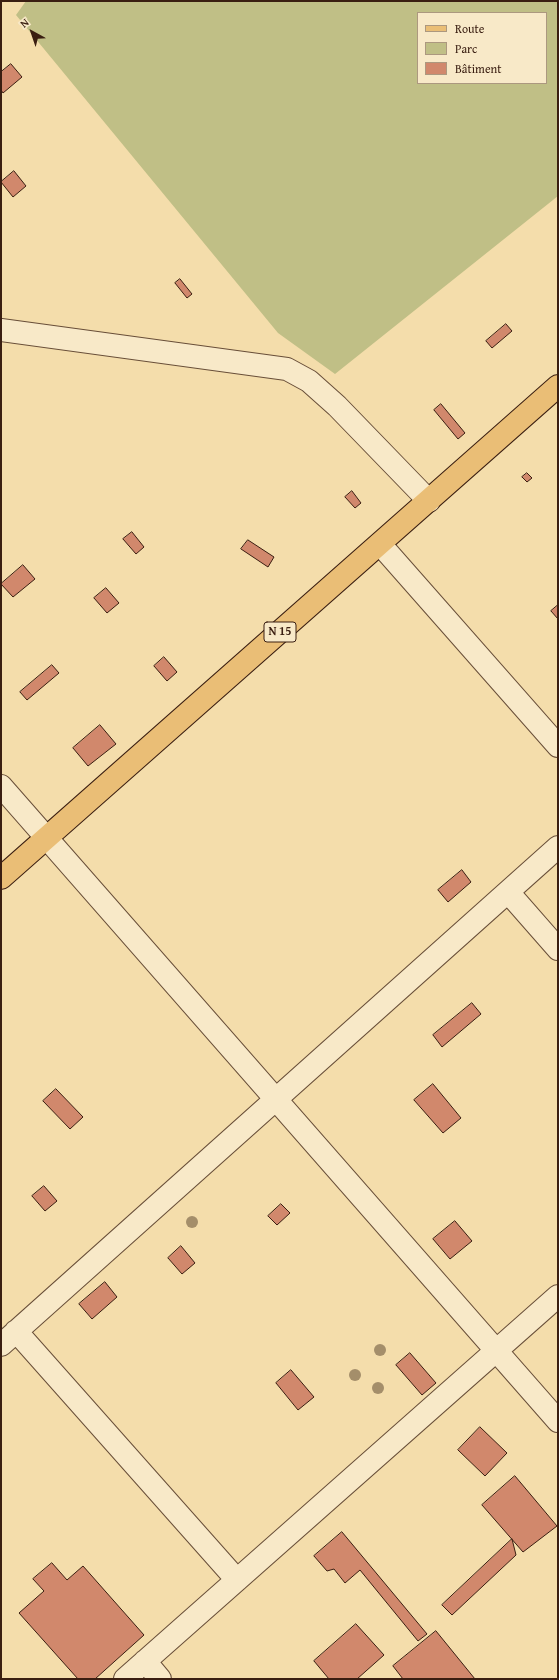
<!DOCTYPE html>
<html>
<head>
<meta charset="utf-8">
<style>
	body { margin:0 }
	#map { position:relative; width:559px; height:1680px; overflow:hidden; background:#f4ddab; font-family:"Gentium Book Plus",serif }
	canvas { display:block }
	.frame { position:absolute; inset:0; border:2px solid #3a1e11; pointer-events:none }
	.legend { position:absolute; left:417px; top:12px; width:130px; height:72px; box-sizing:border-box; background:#f8e9c8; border:1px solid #ac987f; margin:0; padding:5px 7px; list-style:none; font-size:12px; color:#3a1e11 }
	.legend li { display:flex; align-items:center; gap:8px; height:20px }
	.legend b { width:20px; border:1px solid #ac987f }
	.north { position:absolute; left:12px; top:12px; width:40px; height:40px; -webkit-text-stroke:3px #f8e9c8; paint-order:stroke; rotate:320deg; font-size:11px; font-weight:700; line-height:16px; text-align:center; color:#3a1e11 }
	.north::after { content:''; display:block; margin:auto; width:14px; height:18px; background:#3a1e11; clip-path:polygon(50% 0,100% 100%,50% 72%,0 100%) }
</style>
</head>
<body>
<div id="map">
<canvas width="559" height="1680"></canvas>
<div class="frame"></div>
<ul class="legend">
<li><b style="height:5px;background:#eabe76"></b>Route</li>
<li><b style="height:11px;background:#c0bf86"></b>Parc</li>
<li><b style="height:11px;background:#d1886c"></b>Bâtiment</li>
</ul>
<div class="north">N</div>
</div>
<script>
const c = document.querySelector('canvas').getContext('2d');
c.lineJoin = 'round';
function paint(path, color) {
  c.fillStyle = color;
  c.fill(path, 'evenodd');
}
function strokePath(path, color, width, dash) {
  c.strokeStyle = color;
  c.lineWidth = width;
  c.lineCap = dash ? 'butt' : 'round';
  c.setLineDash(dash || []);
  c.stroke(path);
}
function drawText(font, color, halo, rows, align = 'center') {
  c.font = font + ' "Gentium Book Plus",serif';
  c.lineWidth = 3;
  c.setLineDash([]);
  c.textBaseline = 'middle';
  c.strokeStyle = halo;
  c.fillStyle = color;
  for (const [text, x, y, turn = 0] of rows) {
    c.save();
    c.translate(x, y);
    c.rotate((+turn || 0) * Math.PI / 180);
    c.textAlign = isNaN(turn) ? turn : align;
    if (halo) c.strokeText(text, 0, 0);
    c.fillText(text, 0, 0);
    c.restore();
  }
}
paint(new Path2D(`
	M26,1H558V196L335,374L278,333L16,15ZM418,13H546V83H418Z`), '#c0bf86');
const building = new Path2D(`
	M11,64L22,77L3,93L1,90V72Z
	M14,171L26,186L13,197L1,182Z
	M180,279L192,294L187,298L175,283Z
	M506,324L512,331L492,348L486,341Z
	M441,404L465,433L458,439L434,410Z
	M527,473L532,478L527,482L522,477Z
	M352,491L361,503L355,508L345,497Z
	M132,532L144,547L136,554L123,539Z
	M248,540L274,557L268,567L241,549Z
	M23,565L35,579L13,597L1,584Z
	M106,588L119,603L107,613L94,598Z
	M558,605V619L551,611Z
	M164,657L177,672L167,681L154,666Z
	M52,665L59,673L27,700L20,692Z
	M100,725L116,744L88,766L73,748Z
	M462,870L471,882L448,902L438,890Z
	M472,1003L481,1014L442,1047L433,1035Z
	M433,1084L461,1118L443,1133L414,1100Z
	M56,1089L83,1117L70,1129L43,1101Z
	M44,1186L57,1201L45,1211L32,1196Z
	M281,1204L290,1213L277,1225L268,1216Z
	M455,1221L472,1241L450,1259L433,1239Z
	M181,1246L195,1263L182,1274L168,1258Z
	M105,1282L117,1297L92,1319L79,1304Z
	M410,1353L436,1383L422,1395L396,1365Z
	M291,1370L314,1397L298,1410L276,1383Z
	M480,1427L507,1453L485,1476L458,1450Z
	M515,1476L557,1526L523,1552L482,1505Z
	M342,1532L427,1634L418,1641L360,1570L345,1583L334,1569L327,1571L314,1556Z
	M512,1539L516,1555L452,1615L442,1605Z
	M52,1563L67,1580L83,1566L144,1635L95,1679H78L19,1613L44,1591L33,1579Z
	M356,1624L384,1655L357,1679H329L314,1661Z
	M436,1631L475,1679H403L393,1666Z`);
paint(building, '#d1886c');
strokePath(building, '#3a1e11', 1);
const street = new Path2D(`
	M1,330L287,369L309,381L337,406L429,501
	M380,544L558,746
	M1,786L558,1421
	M508,892L558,949
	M16,1331L237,1580
	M1,1345L558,847
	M145,1661L160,1679
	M125,1679L558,1296`);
const primary = new Path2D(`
	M1,878L558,386`);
strokePath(street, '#684e38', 24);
strokePath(primary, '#3a1e11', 24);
strokePath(street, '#f8e9c8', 22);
strokePath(primary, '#eabe76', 22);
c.fillStyle = '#a48e6a';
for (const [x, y] of [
	[192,1222],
	[380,1350],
	[355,1375],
	[378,1388]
]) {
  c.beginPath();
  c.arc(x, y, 6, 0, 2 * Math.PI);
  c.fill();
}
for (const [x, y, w] of [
	[280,632,32]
]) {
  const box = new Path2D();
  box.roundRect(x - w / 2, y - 10, w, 20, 3);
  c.fillStyle = '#f8e9c8';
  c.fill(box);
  strokePath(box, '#3a1e11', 1);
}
drawText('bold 12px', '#3a1e11', null, [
	["N 15",280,632]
]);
</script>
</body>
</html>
